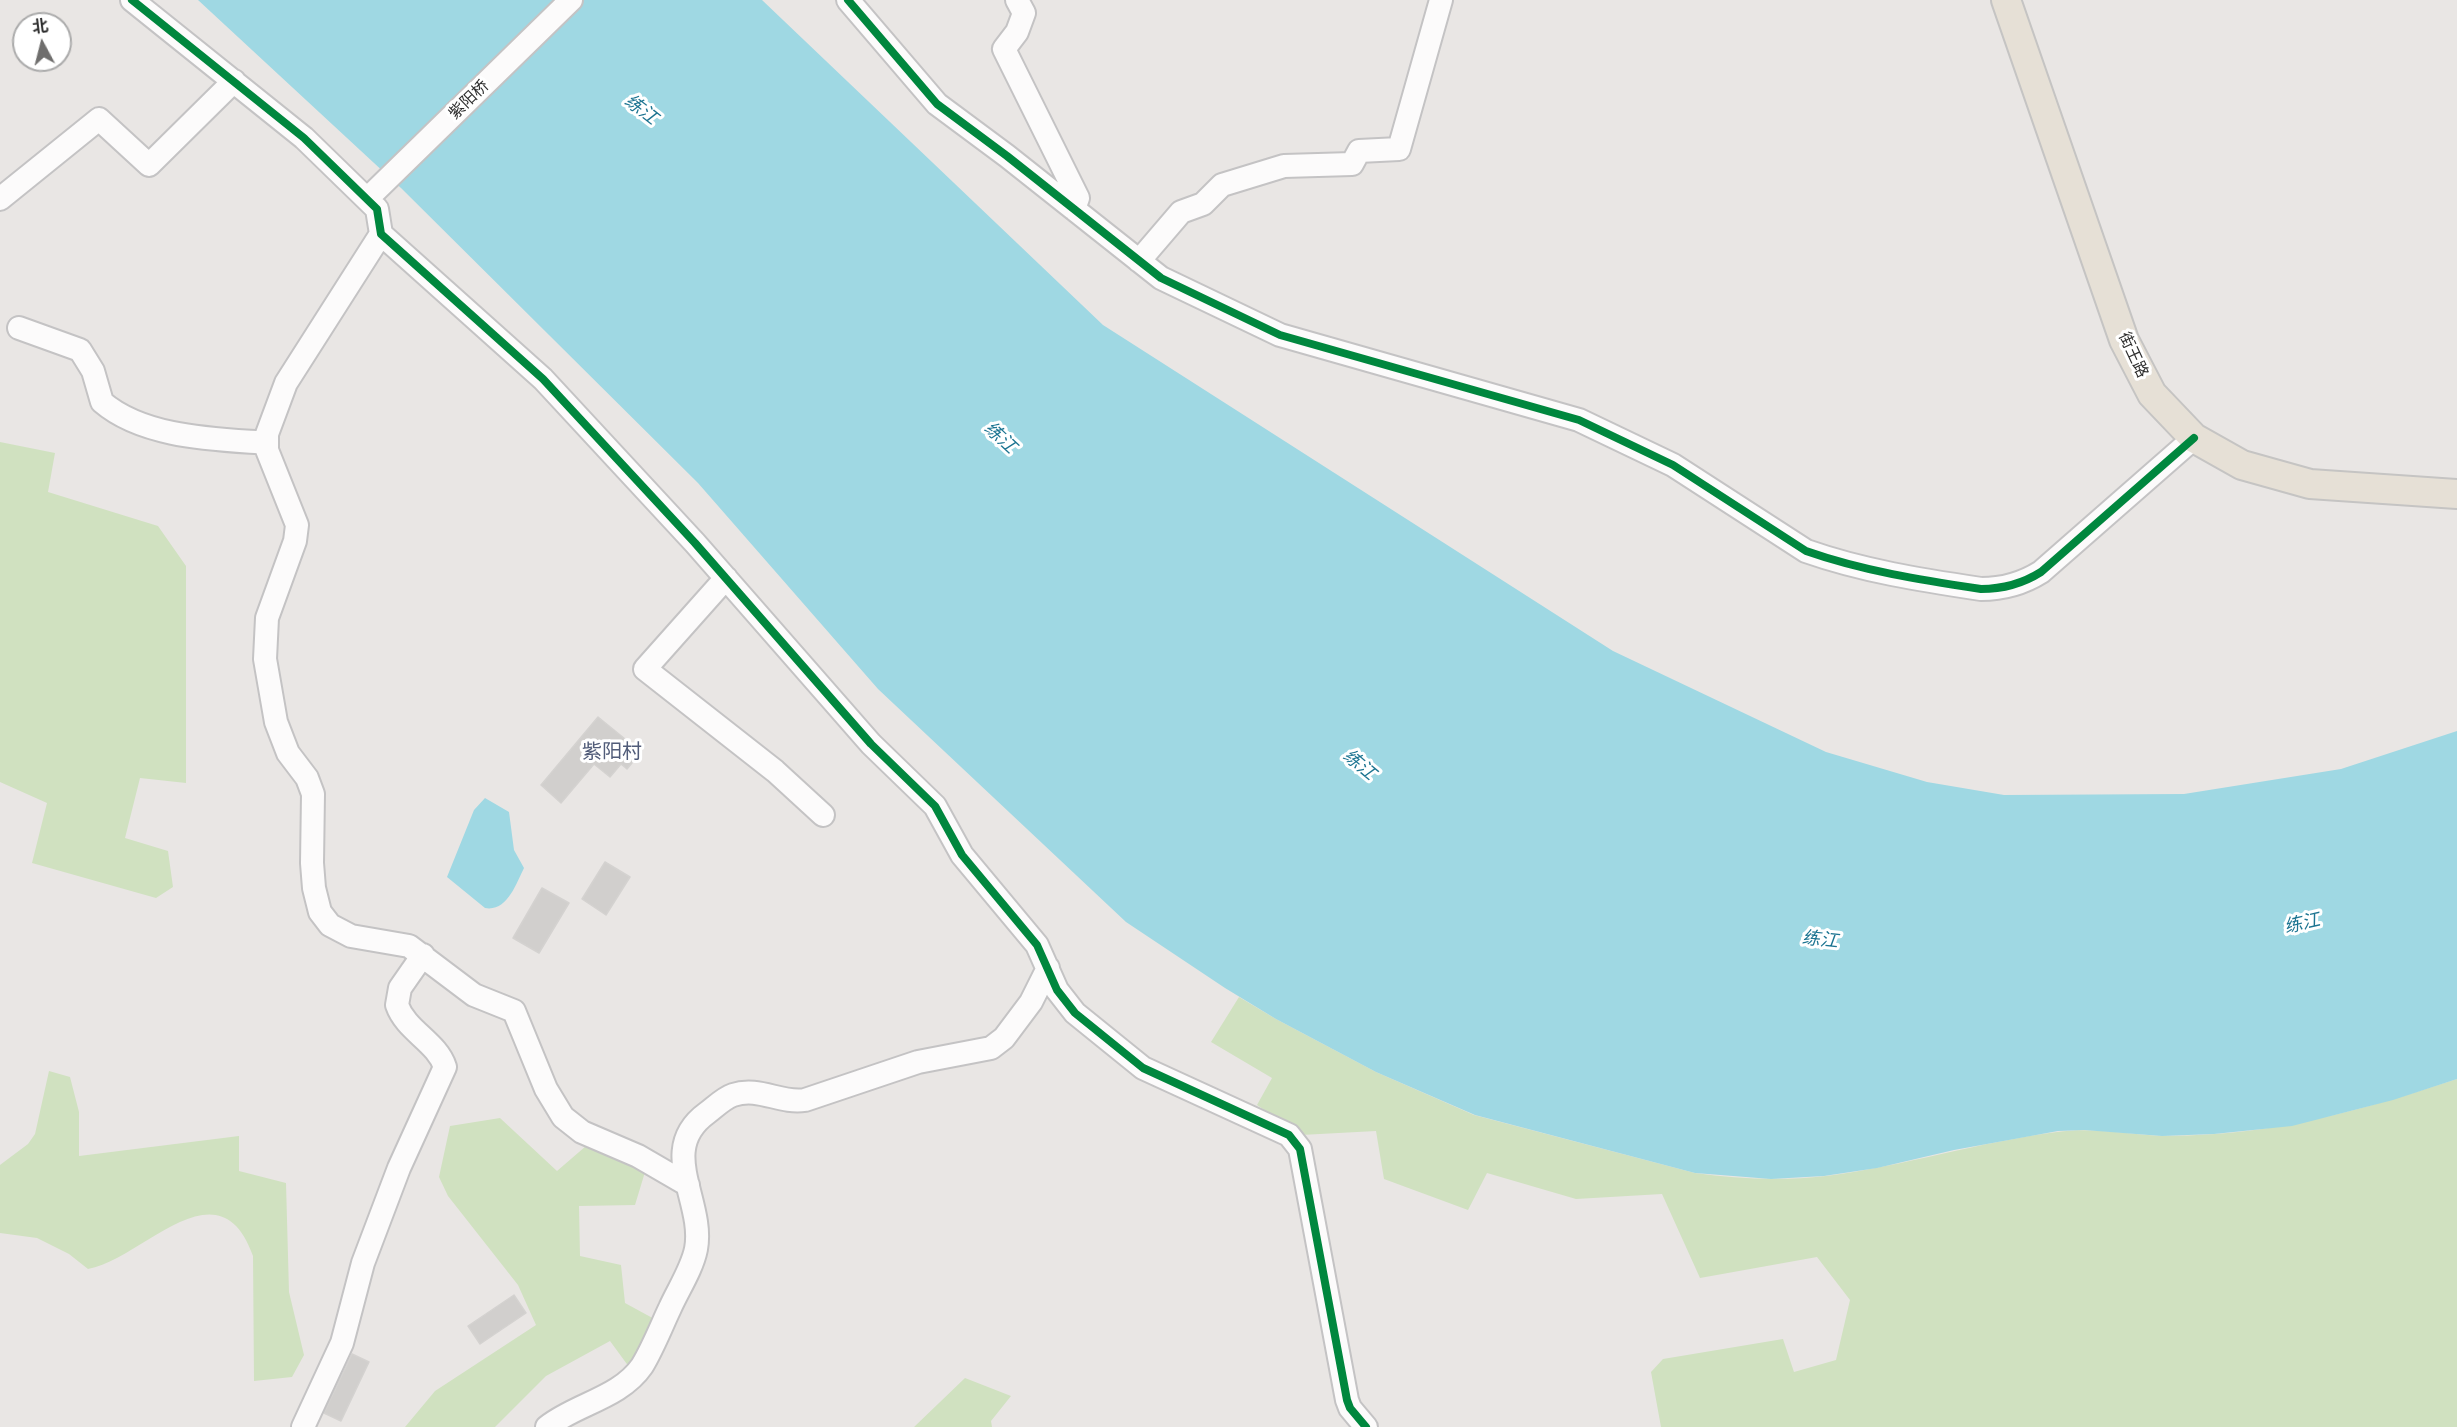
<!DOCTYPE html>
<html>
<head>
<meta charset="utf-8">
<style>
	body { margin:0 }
	#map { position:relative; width:2457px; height:1427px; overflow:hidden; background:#e9e6e4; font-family:"IBM Plex Sans","Noto Sans SC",sans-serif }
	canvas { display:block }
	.north { position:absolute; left:12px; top:12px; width:60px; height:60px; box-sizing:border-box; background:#fff; border:2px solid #ababab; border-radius:50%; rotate:353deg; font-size:16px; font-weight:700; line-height:24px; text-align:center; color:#2d2d2d }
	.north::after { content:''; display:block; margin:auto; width:21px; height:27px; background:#6f6e6d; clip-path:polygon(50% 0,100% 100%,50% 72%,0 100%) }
</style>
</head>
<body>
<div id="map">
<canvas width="2457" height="1427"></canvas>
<div class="north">北</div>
</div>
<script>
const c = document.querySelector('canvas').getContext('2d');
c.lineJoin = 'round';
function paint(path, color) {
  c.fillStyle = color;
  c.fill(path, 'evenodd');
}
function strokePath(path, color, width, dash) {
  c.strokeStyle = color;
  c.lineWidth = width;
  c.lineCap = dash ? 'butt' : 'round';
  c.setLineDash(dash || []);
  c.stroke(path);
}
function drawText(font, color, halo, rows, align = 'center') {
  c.font = font + ' "IBM Plex Sans","Noto Sans SC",sans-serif';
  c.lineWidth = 6;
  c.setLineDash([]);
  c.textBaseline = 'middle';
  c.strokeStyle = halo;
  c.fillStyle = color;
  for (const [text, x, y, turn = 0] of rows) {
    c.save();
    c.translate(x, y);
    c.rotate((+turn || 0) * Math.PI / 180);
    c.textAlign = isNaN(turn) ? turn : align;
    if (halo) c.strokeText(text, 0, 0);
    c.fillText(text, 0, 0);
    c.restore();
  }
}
paint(new Path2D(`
	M0,442L55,453L48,492L158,526L186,566V783L140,778L125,838L168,851L173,887L156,898L32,863L47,803L0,782Z
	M1239,997L1276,1019L1376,1072L1474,1115L1695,1173C1738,1179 1782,1181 1826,1176C1904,1166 1979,1142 2057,1132C2091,1127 2126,1134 2161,1136C2179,1136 2197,1135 2215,1134C2300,1128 2377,1105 2457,1079V1427H1661L1651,1372L1663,1359L1783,1339L1794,1372L1836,1360L1850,1300L1817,1257L1700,1278L1662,1194L1576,1199L1487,1173L1468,1210L1384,1179L1376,1131L1301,1135L1257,1105L1272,1078L1211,1042Z
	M49,1071L70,1077L79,1112V1156L239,1136V1171L286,1183L289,1292L304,1355L292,1377L254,1381L253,1256C219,1160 143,1259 88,1269L69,1254L37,1238L0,1233V1165L28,1144L35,1134Z
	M500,1118L557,1171L586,1146L645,1172L635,1205L579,1206L580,1256L621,1265L625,1303L658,1321L632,1371L610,1341L546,1376L495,1427H405L435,1391L536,1325L518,1285L448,1196L439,1177L450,1126Z
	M965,1378L1011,1396L991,1421L992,1427H914Z`), '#d0e1c0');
paint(new Path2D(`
	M198,0H762L1103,325L1613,651L1826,752L1927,782L2004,795L2184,794L2341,769L2457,731V1079L2393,1100L2292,1126L2214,1134L2162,1136L2084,1130L2058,1131L1954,1150L1877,1168L1824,1176L1771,1179L1695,1173L1475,1115L1376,1072L1276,1019L1225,988L1126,922L878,689L698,483L401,188Z
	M485,798L509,812L514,850L524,868C516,884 507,912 485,908L447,877L474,810Z`), '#9fd8e3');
const building = new Path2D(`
	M598,717L641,752L627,769L621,764L610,777L594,764L561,803L541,785Z
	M605,862L630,877L606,915L582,899Z
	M542,888L569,903L539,953L513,938Z
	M514,1295L526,1313L480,1344L468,1326Z
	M352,1354L369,1362L341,1421L324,1413Z`);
paint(building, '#d1cfcd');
strokePath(building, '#d4d2d0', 1.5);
const minor = new Path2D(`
	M132,0L304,138L377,209L381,234L543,379L695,543L871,744L935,806L962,855L1037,945L1057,990L1075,1013L1143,1068L1289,1135L1300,1149L1347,1400L1350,1408L1366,1427
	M848,0L937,104L1007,156L1161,278L1280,335L1579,420L1673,465L1806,551C1863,571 1921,580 1981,589C2003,589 2022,584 2041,572L2194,438
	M1017,0L1024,13L1017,32L1004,49L1078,198L1074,209
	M0,199L99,119L149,165L234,81
	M367,199L571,0
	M381,234L286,383L267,434V450L297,525L295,541L267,618L265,659L276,722L288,753L307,778L313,794L312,863L314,888L320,912L330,925L351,936L409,946L474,995L514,1011L546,1089L563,1117L582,1132L638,1156L688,1185
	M1139,261L1181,212L1203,204L1222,185L1284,166L1352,164L1359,151L1399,149L1441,0
	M19,328L80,350L93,371L102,402C144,438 215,439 267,443
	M726,578L645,669L775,771L823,815
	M303,1427L342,1343L363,1263L399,1168L445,1067C437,1042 406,1031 397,1005L400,988L423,955
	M547,1427C576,1404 620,1398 642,1366C653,1348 661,1327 670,1308C678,1290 692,1269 696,1249C705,1201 656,1150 707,1113C715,1107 724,1098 733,1095C759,1086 780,1104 805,1100L918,1062L991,1048L1004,1038L1031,1002L1048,968`);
const major = new Path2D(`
	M2006,0L2124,340L2152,394L2194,438L2242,465L2310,484L2457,494`);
strokePath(minor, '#c4c3c4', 26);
strokePath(major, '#c5c4c3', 32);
strokePath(minor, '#fcfbfb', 22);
strokePath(major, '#e6e0d6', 28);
strokePath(new Path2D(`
	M132,0L304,138L377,209L381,234L543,379L695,543L871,744L935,806L962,855L1037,945L1057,990L1075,1013L1143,1068L1289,1135L1300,1149L1347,1400L1350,1408L1366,1427
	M848,0L937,104L1007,156L1161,278L1280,335L1579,420L1673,465L1806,551C1863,571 1921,580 1981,589C2003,589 2022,584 2041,572L2194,438`), '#00873e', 8);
drawText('16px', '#2d2d2d', '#fff', [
	["紫阳桥",469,100,-44],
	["街王路",2133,355,65]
]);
drawText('italic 18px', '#1c7491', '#fff', [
	["练江",641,110,38],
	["练江",1000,438,43],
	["练江",1359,765,40],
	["练江",2302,924,-13],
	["练江",1820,940,6]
]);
drawText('20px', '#515c79', '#fff', [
	["紫阳村",612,752]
]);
</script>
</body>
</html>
